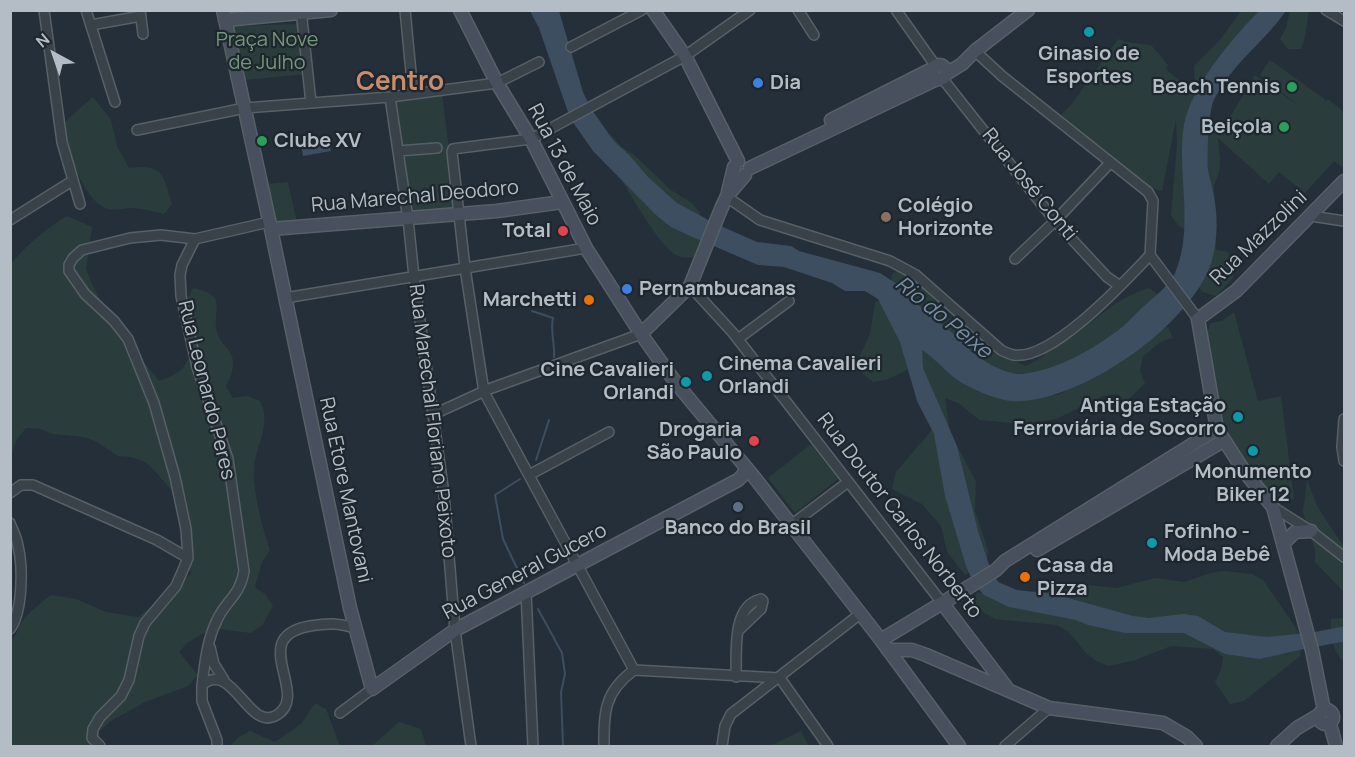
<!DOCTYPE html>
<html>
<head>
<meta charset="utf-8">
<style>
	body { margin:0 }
	#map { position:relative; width:1355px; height:757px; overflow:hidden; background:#252f39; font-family:Manrope,sans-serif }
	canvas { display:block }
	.frame { position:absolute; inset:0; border:12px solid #b4bcc5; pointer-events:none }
	.north { position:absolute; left:24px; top:24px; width:60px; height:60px; -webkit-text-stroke:4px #1e262e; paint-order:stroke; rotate:320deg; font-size:16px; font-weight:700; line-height:24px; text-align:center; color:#b4bcc5 }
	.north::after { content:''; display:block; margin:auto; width:21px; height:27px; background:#b4bcc5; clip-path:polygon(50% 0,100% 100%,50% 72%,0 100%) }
</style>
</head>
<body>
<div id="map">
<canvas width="1355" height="757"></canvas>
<div class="frame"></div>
<div class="north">N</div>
</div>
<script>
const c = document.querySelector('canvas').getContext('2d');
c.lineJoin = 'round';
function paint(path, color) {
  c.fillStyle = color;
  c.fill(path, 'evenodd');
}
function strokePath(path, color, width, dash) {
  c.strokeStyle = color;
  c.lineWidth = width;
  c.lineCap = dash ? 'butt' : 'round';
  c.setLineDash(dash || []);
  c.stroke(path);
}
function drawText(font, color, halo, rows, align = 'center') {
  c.font = font + ' Manrope,sans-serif';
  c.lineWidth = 4.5;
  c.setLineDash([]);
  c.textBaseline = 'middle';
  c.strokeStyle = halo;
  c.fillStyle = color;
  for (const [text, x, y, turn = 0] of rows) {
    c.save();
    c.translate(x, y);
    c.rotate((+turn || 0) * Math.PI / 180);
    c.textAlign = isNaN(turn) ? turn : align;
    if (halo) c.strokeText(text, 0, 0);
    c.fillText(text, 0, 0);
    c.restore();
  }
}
paint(new Path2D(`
	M1241,11H1267L1216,68L1208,124L1218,131L1219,136L1255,75L1300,107L1260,75L1270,60L1326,100L1323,105L1328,99L1344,112V164L1342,167L1334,161L1305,193L1279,172L1269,184L1218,138L1220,159L1219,173L1214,185L1216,250L1228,252L1234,277L1216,296L1203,292L1194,282L1190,232L1179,226L1171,216L1177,145L1176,119L1162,191L1149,187L1061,115L1071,105L1118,39L1126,42L1151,45L1168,65L1166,69L1189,89L1195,82L1194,66L1220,40Z
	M1290,11H1309L1305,37L1301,49H1288L1280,39L1286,28Z
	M298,24L307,74L244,80L232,26Z
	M442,94L457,213L409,216L395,101Z
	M93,97L111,120L117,146L129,168C165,163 163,177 172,204L164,214C154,212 142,208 132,208C124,208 116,211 108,209C85,203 65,147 62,126L71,116Z
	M579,119L592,122L613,137L621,147L633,154L671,190L692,203L700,213L702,229L701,255C693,257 686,259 678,256C658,248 623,179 608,159C598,146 586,136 575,126Z
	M288,182L297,223L276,225L267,184Z
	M67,216L92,227L86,269L92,284L112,323L159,381C171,377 185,371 188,358C190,353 187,345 186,340C182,322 184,304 193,288C231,296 210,311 218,335C220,343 228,347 231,354C236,364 231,377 226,386L233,398L247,396L260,401C272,423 256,445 254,468C252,488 263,530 270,550L262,562L255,587L265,594L273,606L263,624L251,633L212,628L187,643L179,652L198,675L188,686L145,702L111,721L98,732L102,746H11V640C17,636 17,629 21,623C28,612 41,603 51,595L76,599L106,612L138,617L191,574L173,492L154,470L145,462L131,457L118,456L97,442L84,437L53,434L40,429L26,428L17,439L11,455V264C26,246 46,228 67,216Z
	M903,267L914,275L968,341L1026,366C1038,361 1047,353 1057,345C1062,341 1068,340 1074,336C1098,317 1119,297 1149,288L1160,296L1149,318L1027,396L1058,395L1109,366L1154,329L1168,327L1173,338L1162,341L1143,356L1140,371L1145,383L1126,402L1117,394L1103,396L1056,419L1023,424L979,420L960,404L945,398L949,426L953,438L976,482L975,511L988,550L987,563L965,575L947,552L941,526L922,504L892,489L896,472L931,431L934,416L915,366L886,380L873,382L862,373L858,360L870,334L875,302L889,300L892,274Z
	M1234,312L1258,401L1281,396L1294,499L1284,502L1263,490L1229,451L1206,334L1211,323L1222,321Z
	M811,444L838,479L795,513L768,478Z
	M1307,479L1317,506L1344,547V590H1342L1315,562V550L1303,512Z
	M1224,571L1252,574L1263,580L1296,628L1302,642L1300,656L1244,701L1230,704L1215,682L1221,670L1223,657L1213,649L1171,646L1135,660L1109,666L1096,661L1086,653L1068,631L1056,625L995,619L972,606L977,593L1006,591L1051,592L1063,588L1077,589L1089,585L1116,588L1155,578L1184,582L1211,573Z
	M1344,618V662C1332,651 1331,635 1331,619Z
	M315,703L326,709L340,746H230L239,737L250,731L275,742L301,724Z
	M399,722L421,729L426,746H372Z
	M801,731L809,746H770Z`), '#2a3d3c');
paint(new Path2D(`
	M530,11H559L583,92L590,107L613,140L630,156L648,177L677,203L714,223L757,242L791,246L799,251L880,273L894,282L911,299L961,340C971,355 1004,376 1023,374C1057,370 1094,349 1121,328C1130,321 1136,313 1144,306C1155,296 1168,287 1175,273C1194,229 1178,177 1183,132C1187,90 1231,40 1259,11H1286C1267,38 1240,58 1222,86C1219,91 1215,97 1213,102C1208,118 1207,153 1208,170C1209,177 1212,185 1213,192C1218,213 1218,239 1212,260C1194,324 1077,406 1010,401C995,399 969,388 956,379C944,370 934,357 922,350L923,368L957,446L978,531L988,562L998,582L1017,590L1054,594L1133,616L1149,618L1183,614L1198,616L1225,632L1267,637L1307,633L1311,647L1260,659L1225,654L1184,633H1125L1088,625L1076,620L1009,607L984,595L974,584L966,566L945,496L934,434L917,401L900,342L878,299L865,291H845L832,283L784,267L758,265L688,235L671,227L656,215L593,151L570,118L539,28Z
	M329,142L331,151L303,156L301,144Z`), '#3d4e60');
strokePath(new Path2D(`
	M532,311L553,318C550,331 555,343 554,357
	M536,460L549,420
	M520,479L495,495L503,539L524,583
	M538,609L562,653L565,674L561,692L563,746`), '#3d4e60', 2);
strokePath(new Path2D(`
	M1296,643L1344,634`), '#3d4e60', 15);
const street = new Path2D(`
	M44,10L62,142L80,204
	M86,10L115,102
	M140,10L143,34
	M301,10L311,103
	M405,10L413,93
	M798,10L814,35
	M896,10L935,65
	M1326,10L1344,21
	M91,25L141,16
	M571,47L642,10
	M975,51L1002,76L1148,192L1153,201L1150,255
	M942,78L1055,221L1107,277L1120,286
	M390,97L408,219L414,277L444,494L455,630L471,746
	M137,130L245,108L390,97L497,83L539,62
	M398,151L437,148
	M727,197L760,220L890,261L916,275L1001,350C1005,352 1009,354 1014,355C1052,361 1125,281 1150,255
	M1311,216L1344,221
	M10,220L72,181
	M195,239L182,265L180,275L181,296L197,367L228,459L244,571C240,596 226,600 217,620C207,640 205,662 202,685
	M1150,255L1198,319
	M1015,259L1055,221L1110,163
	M690,286L733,333L943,604
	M285,298L586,248
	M738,339L789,301
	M432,415L489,389L641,334
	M1344,419L1342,447L1344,461
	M529,475L609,432
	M10,493L21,485H33L157,540L188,558
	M1273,507L1311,531L1344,557
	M10,523C13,531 17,538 18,546C23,566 23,612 10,629
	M791,525L848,482
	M526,592L533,746
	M210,647L214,664L224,680
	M634,670L484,392L465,268L452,152L453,149L460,148L531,139L685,56L750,10
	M634,670L780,678L828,746
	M736,677C737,653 731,606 761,599L763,601L761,609L738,631
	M340,713L372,689
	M100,746L92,738L93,729L100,717L121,696L129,680L139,636L145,623L176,586L188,558L186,529L175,477L154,403L128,339L114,321L85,294L69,271V265L73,258L82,250L130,238L161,235L195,239L269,222
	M217,746V740L202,701V685C233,659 248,733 277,715C311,694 246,637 310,626C329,623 337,623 355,628
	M604,746C604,712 604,692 634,670
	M722,746L725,726L731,714L860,614
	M1005,746L1049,708`);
const secondary = new Path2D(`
	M223,10L271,229L350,608L372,689L455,630L738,480L743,475L746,468
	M460,10L497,83L531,139L586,248L641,334L676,383L754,477L881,640L959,746
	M653,10L685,56L738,161
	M225,20L331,10
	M932 72a7 7 0 1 1 14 0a7 7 0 1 1-14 0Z
	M946,74L962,64L975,51L1028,10
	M831,120L932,69
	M750,168L937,79
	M728,192L734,167
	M271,229L497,211L562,202
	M641,334L690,286L721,209L727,196L745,175
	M1284,543L1295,532L1311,531
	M1037,550L1223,441
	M943,604L1007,688
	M881,640L972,585L996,570L1005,561L1217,429
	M888,650H912L926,655L1049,708L1163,723L1187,737L1196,746
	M1319 717a7 7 0 1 1 14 0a7 7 0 1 1-14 0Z
	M1324,710L1312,650L1273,507L1244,471L1217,429L1198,319L1236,291L1344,181
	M1330,724L1336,746
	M1277,746L1297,728L1319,715`);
strokePath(street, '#575f67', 12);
strokePath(secondary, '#575f67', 15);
strokePath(street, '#394149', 9);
strokePath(secondary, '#47505c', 12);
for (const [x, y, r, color] of [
	[1089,32,6,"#0f9aa8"],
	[758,83,6,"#3f7fe0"],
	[1292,87,6,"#2e9e5b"],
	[1284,127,6,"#2e9e5b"],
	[262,141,6,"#2e9e5b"],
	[886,217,6,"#8d6e63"],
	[563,231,6,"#e0444e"],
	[627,289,6,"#3f7fe0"],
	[589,300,6,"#e8710a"],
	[707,376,6,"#0f9aa8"],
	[686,382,6,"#0f9aa8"],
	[1238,417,6,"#0f9aa8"],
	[754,441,6,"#e0444e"],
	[1253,451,6,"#0f9aa8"],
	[738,507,6,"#5c6f8a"],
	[1152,543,6,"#0f9aa8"],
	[1025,577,6,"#e8710a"]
]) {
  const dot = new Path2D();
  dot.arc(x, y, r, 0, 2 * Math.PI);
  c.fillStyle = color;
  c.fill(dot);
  strokePath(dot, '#1e262e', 2);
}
drawText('20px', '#75987a', '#1e262e', [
	["Praça Nove",267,40],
	["de Julho",267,63]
]);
drawText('bold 20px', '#b4bcc5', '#1e262e', [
	["Ginasio de",1089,54,"center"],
	["Esportes",1089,77,"center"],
	["Dia",770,83],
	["Beach Tennis",1280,87,"right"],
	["Beiçola",1272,127,"right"],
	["Clube XV",274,141],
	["Colégio",898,206],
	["Horizonte",898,229],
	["Total",551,231,"right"],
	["Pernambucanas",639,289],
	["Marchetti",577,300,"right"],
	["Cinema Cavalieri",719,364],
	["Orlandi",719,387],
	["Cine Cavalieri",674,370,"right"],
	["Orlandi",674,393,"right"],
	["Antiga Estação",1226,406,"right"],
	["Ferroviária de Socorro",1226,429,"right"],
	["Drogaria",742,430,"right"],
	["São Paulo",742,453,"right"],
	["Monumento",1253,472,"center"],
	["Biker 12",1253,495,"center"],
	["Banco do Brasil",738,528,"center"],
	["Fofinho -",1164,532],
	["Moda Bebê",1164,555],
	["Casa da",1037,566],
	["Pizza",1037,589]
], 'left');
drawText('20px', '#b4bcc5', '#1e262e', [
	["Rua 13 de Maio",564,165,62],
	["Rua José Conti",1029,185,51],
	["Rua Marechal Deodoro",415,197,-5],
	["Rua Mazzolini",1259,238,-44],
	["Rua Leonardo Peres",206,390,76],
	["Rua Marechal Floriano Peixoto",432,421,83],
	["Rua Etore Mantovani",345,490,78],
	["Rua Doutor Carlos Norberto",899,516,52],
	["Rua General Gucero",525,572,-28]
]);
drawText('italic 21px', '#788fa5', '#1e262e', [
	["Rio do Peixe",943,318,39]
]);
drawText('bold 26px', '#c88d6c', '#1e262e', [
	["Centro",400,83]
]);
</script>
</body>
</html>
